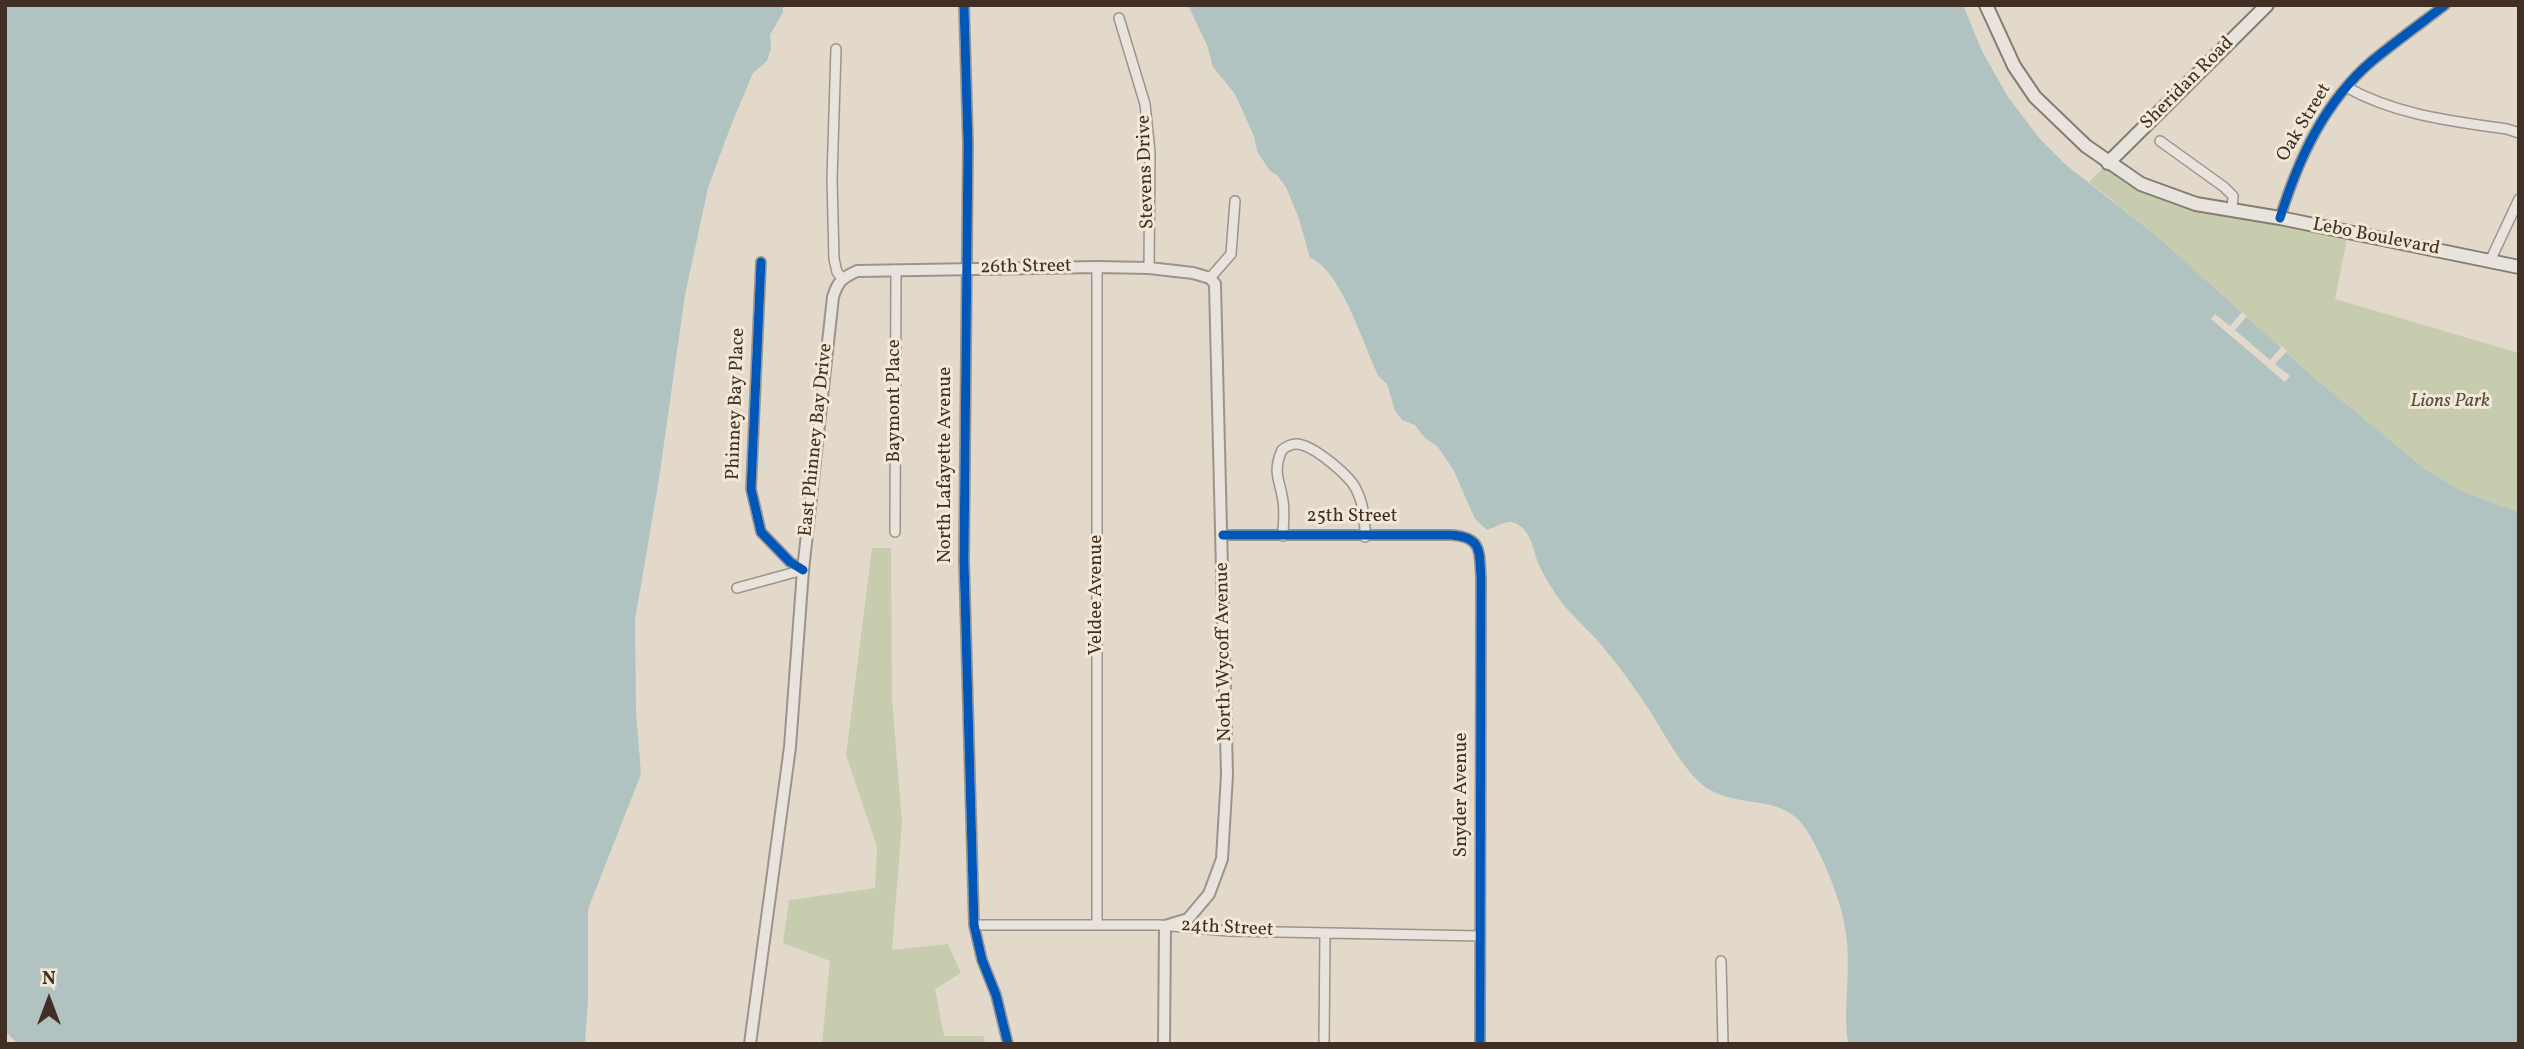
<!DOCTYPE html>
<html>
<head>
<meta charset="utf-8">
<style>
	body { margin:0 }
	#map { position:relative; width:2524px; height:1049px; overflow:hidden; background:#e2d9cb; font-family:Vollkorn,serif }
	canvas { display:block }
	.frame { position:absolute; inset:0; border:7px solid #412e24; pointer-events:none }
	.north { position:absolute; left:14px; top:965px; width:70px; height:70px; -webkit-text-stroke:5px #f2e8d7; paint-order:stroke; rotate:0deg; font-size:19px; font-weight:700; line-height:28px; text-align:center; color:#412e24 }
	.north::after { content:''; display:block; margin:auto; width:24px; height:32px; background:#412e24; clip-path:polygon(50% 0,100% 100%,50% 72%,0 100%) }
</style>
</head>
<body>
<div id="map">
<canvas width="2524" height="1049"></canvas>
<div class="frame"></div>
<div class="north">N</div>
</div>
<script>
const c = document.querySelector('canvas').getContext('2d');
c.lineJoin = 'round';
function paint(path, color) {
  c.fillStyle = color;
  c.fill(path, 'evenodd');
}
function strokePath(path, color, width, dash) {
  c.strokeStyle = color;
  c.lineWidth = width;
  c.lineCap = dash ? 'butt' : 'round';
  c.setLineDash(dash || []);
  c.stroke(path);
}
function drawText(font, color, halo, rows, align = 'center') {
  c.font = font + ' Vollkorn,serif';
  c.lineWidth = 6;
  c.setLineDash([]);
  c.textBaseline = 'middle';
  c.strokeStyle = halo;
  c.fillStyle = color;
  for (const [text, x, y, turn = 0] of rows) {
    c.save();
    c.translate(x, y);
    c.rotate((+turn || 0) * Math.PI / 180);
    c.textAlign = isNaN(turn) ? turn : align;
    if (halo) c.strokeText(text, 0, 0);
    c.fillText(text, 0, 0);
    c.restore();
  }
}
paint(new Path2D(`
	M2108,163L2154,190L2348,234L2335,299L2519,353V512L2463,492L2425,469L2311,375L2157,236L2089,182Z
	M872,548H891L892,698L902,823L892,950L948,944L961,973L935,989L944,1036H983L986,1044H822L830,961L783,943L789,900L875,888L877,847L846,755Z`), '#c8ccae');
paint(new Path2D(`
	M5,5H783V12L770,35L771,48L767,61L753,73L730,128L708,188L685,295L659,479L635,620L636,711L641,774L588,909V1001L585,1044H18L5,1031Z
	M1188,5H1963L1982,51L2008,97L2040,139L2066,165L2157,236L2311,375L2425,469L2463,492L2519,512V1044H1848C1843,1011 1850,977 1847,943C1844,906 1827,866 1809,834C1786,793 1747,809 1712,791C1686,778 1664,732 1648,708C1632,684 1616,662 1597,640C1583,625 1566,610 1555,593C1549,584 1543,574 1539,565C1533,551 1532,532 1517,524C1507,518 1497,527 1487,530L1475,519L1453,469L1437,446L1424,437L1415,425L1402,420L1395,411L1387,384L1379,377C1364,347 1341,269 1310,258L1299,219L1286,187L1277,175L1270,171L1257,151L1254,136L1235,94L1213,67L1207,45Z`), '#b1c3c1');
paint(new Path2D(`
	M2242,312L2247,316L2235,330L2270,360L2282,346L2287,351L2275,364L2290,376L2285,382L2211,319L2215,314L2230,326Z`), '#e2d9cb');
const minor = new Path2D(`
	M964,5L968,144L964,560L974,925L982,960L996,995L1008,1044
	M1119,18L1145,104L1150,152L1149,268
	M836,49L832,179L834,259L837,272L842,278
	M2346,87C2396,115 2451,121 2507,129L2519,133
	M2160,141L2224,187L2233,196L2232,211
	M2280,218C2298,160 2324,102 2372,61C2395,42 2420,24 2445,5
	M2490,261L2519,199
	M761,262L751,489L761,532L790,562L803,570
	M1210,278L1231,254L1235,201
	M895,532L896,270
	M1223,535H1451C1483,537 1479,552 1481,578L1480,1044
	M1283,536C1283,525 1285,512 1283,501C1280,480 1272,472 1282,450C1288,445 1294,442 1302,445C1317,449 1349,475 1356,489C1364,505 1365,520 1365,537
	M737,588L803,570
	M1097,924V267
	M974,925H1159L1229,931L1480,936
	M1721,961L1723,1044
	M1324,1044L1325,933`);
const tertiary = new Path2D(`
	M750,1044L790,747L803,570L833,297C838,281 842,278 857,271L1097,267L1149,268L1193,273L1210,278L1215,284L1227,775L1222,859L1209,894L1188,919L1165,926L1164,1044`);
const secondary = new Path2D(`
	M1986,5L2014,66L2035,97L2086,146L2141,184L2196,204L2280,218L2519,267
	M2108,163L2267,5`);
strokePath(minor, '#9c948b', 12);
strokePath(tertiary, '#9c948b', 14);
strokePath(secondary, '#847d74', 16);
strokePath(minor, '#e8e4dd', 9);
strokePath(tertiary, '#e8e4dd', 10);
strokePath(secondary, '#e8e4dd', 12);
strokePath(new Path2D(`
	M964,5L968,144L964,560L974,925L982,960L996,995L1008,1044
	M2280,218C2298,160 2324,102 2372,61C2395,42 2420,24 2445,5
	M761,262L751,489L761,532L790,562L803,570
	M1223,535H1451C1483,537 1479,552 1481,578L1480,1044`), '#0057b8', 9);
drawText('19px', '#412e24', '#f2e8d7', [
	["Sheridan Road",2188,84,-45],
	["Oak Street",2305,123,-59],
	["Stevens Drive",1147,172,-92],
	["Lebo Boulevard",2376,238,11],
	["26th Street",1026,268,-1],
	["Baymont Place",896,401,-90],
	["Phinney Bay Place",737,404,-88],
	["East Phinney Bay Drive",817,440,-84],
	["North Lafayette Avenue",947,465,-90],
	["25th Street",1352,518],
	["Veldee Avenue",1098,595,-90],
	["North Wycoff Avenue",1225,652,-91],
	["Snyder Avenue",1463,795,-90],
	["24th Street",1227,929,3]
]);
drawText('italic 19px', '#584c3b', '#f2e8d7', [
	["Lions Park",2450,403]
]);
</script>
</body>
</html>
